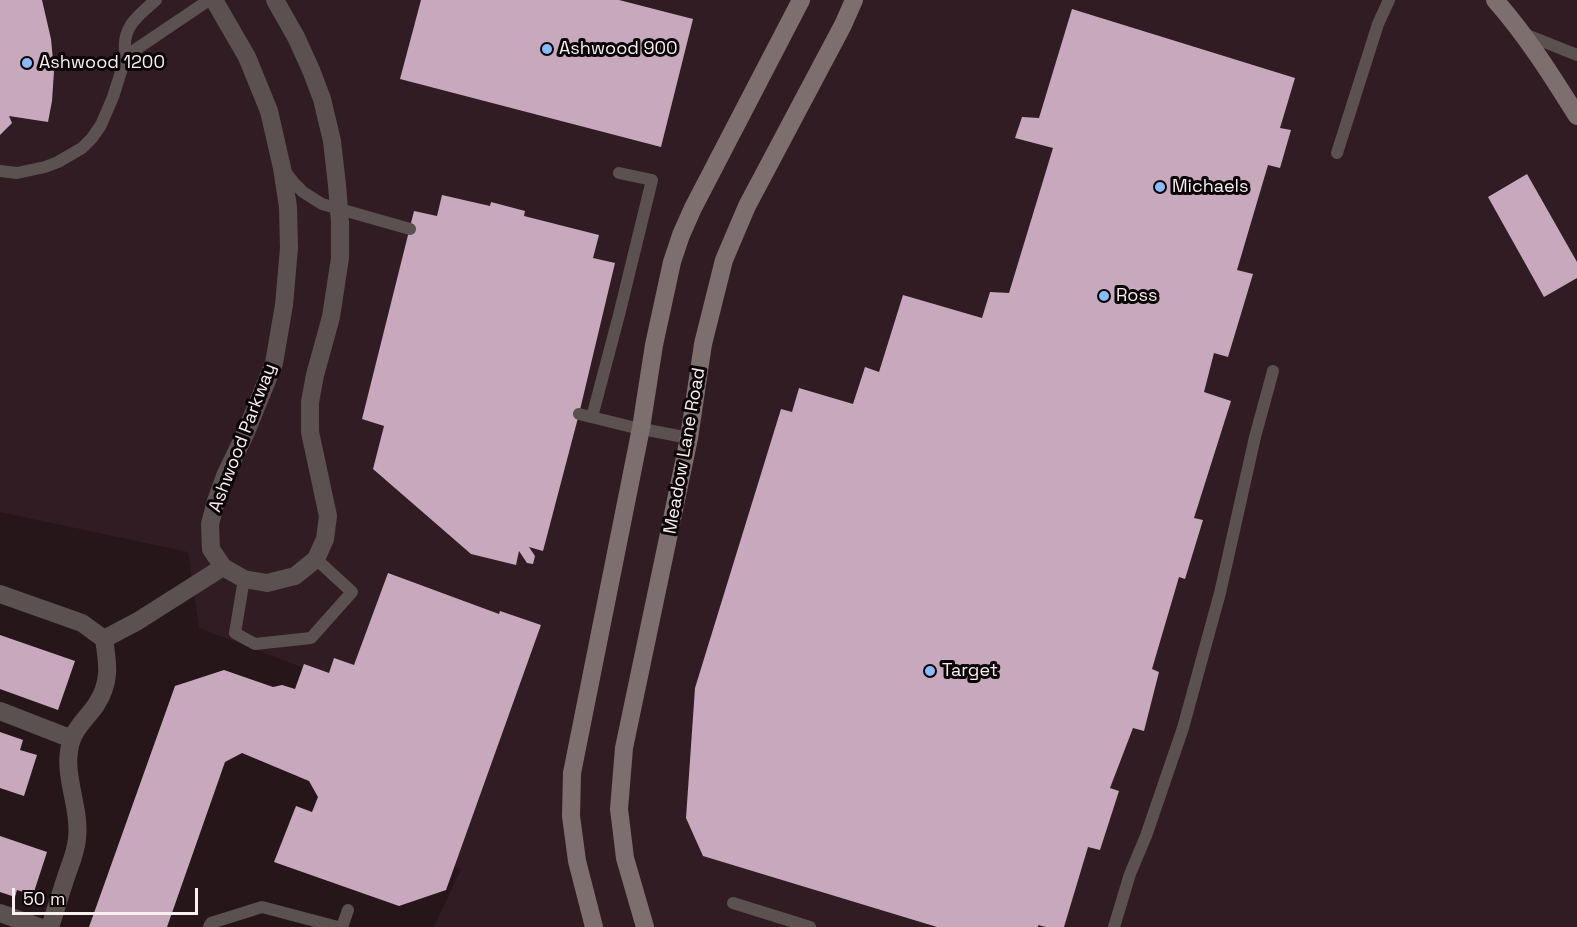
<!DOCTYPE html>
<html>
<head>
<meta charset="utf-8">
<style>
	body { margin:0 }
	#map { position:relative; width:1577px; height:927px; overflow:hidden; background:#26161a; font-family:"Space Grotesk",sans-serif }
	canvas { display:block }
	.scale { position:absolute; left:12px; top:888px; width:186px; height:27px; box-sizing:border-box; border:3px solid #faeef1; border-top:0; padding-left:8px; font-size:18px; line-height:21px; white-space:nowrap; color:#faeef1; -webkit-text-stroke:4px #0a0406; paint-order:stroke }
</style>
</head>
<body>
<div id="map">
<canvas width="1577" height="927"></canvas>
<div class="scale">50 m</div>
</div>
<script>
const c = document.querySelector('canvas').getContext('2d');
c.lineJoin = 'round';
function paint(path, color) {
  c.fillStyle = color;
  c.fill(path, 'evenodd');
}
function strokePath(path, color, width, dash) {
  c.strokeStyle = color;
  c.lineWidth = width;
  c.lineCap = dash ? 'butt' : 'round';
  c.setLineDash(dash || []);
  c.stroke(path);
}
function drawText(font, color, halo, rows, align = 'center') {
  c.font = font + ' "Space Grotesk",sans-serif';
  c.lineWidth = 6;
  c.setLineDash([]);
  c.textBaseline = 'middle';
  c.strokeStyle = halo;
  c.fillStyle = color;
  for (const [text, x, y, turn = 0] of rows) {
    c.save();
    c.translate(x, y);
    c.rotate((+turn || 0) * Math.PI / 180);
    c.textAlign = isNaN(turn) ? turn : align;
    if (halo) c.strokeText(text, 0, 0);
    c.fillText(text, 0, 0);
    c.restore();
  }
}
paint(new Path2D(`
	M0,0H1577V927H434L461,869L366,829L361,690L199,628L188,552L0,512Z`), '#321c23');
paint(new Path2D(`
	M0,0H42L51,39L54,71L52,101L48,122L9,116L12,123L0,135Z
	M421,0H619L693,19L661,147L400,79Z
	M1072,9L1295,78L1280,128L1291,130L1280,168L1268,165L1237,270L1253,274L1228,357L1214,353L1204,392L1231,401L1194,518L1203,520L1185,579L1179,577L1152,669L1159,672L1144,731L1133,728L1110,788L1119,791L1100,850L1088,847L1064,927H1046L1038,925V927H937L703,856L686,818L695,688L781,409L792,412L799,388L853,404L865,367L879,372L903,295L982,318L990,292L1009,293L1053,148L1015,138L1022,117L1039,118Z
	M1527,174L1577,262V278L1544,297L1488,197Z
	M442,195L490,206L491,202L525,211L524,216L599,235L593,258L615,263L579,414L543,551L529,547L535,556L533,564L527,563L519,551L516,565L471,554L373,469L384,426L362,419L414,211L437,216Z
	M388,573L499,614L500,611L541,625L446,890L399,906L274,862L296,806L312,812L318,797L309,781L242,753L225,762L167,927H89L175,686L224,670L273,687L282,685L295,689L304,664L329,673L334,658L354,665Z
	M0,635L75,661L58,710L0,689Z
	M0,732L23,740L20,750L37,755L24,796L0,788Z
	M0,836L47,852L33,895L17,890L15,897L0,892Z`), '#c7a8bc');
strokePath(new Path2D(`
	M1522,33L1577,55
	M126,56C120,29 137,16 156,0
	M1337,153L1378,24L1389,0
	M0,171L17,173L45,167L58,162L82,148L92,138L101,125L113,97L126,56L209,0
	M285,171L294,183L303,192L322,204L410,229
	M579,414L632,427L689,438
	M592,417L619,315L652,180L619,173
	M244,579L235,633L255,644L311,638L352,592L316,559
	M733,903L810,927
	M209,927L211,923L262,907L338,927
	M342,927L348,910
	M1114,927L1130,874L1146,836L1183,728L1220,593L1255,437L1273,371`), '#5a5150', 12);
strokePath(new Path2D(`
	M214,0L247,57L269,111L282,168L288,207L289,248L284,305L274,363L246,432L225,476L216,501L210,524L211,549L223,567L244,579L267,583L295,576L316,559L325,539L328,516L310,432V402L315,375L331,317L340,258V222L337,185L332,141L322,99L311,70L296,37L275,0
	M0,594L82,623L104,639C108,664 111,682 96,705C88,717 77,725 72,739C60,772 81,805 77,839C76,851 71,863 67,874C61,892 56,909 50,927
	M104,639L138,621L223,567
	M0,711L72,739
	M0,913L39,927`), '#5a5150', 18);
strokePath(new Path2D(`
	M1495,0C1526,35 1552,76 1577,116
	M594,927L577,861L571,816L572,773L641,428L654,345L672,262L681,235L693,208L801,0
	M645,927L625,858L619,809L624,748L689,438L703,344L724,260L747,206L843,25L854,0`), '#7e6f6f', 18);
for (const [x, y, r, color] of [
	[547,49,6,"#8abafc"],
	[27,63,6,"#8abafc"],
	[1160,187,6,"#8abafc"],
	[1104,296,6,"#8abafc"],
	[930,671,6,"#8abafc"]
]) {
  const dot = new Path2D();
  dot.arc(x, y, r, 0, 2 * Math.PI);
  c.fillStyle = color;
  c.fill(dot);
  strokePath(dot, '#0a0406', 2);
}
drawText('18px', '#faeef1', '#0a0406', [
	["Ashwood 900",559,49],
	["Ashwood 1200",39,63],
	["Michaels",1172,187],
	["Ross",1116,296],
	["Target",942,671]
], 'left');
drawText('18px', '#faeef1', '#0a0406', [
	["Ashwood Parkway",243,438,-69],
	["Meadow Lane Road",685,451,-80]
]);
</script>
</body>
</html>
